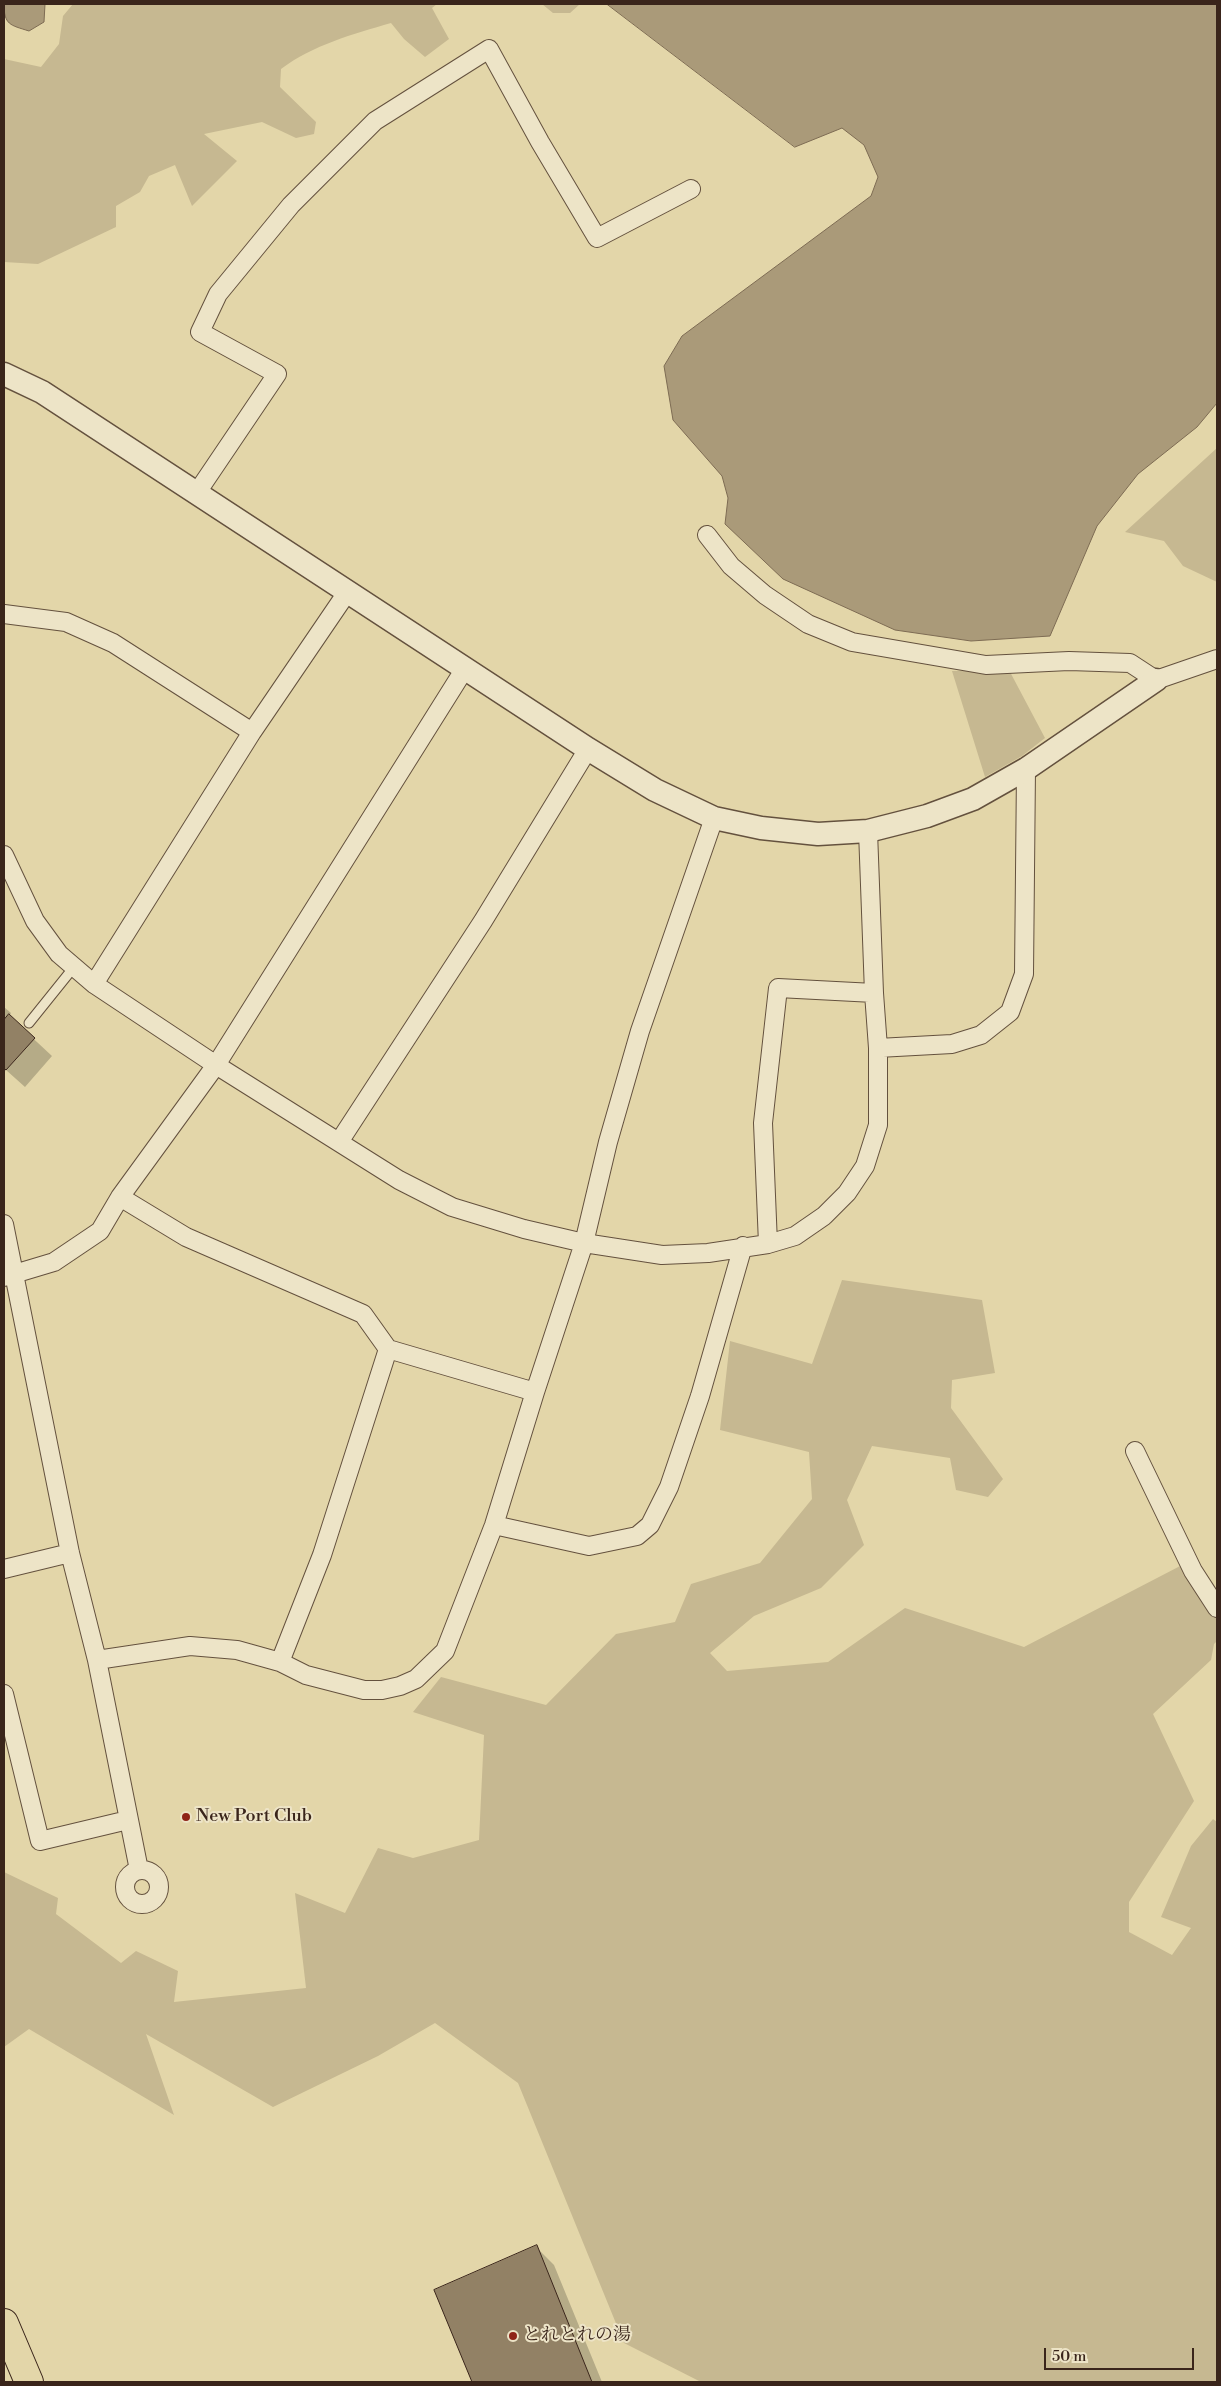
<!DOCTYPE html>
<html>
<head>
<meta charset="utf-8">
<style>
	body { margin:0 }
	#map { position:relative; width:1221px; height:2386px; overflow:hidden; background:#e3d6a9; font-family:"Libre Bodoni",serif }
	canvas { display:block }
	.frame { position:absolute; inset:0; border:5px solid #3a251b; pointer-events:none }
	.scale { position:absolute; left:1044px; top:2348px; width:150px; height:22px; box-sizing:border-box; border:2px solid #3a251b; border-top:0; padding-left:6px; font-size:15px; line-height:18px; white-space:nowrap; color:#3a251b; -webkit-text-stroke:4px #ede4c7; paint-order:stroke }
</style>
</head>
<body>
<div id="map">
<canvas width="1221" height="2386"></canvas>
<div class="frame"></div>
<div class="scale">50 m</div>
</div>
<script>
const c = document.querySelector('canvas').getContext('2d');
c.lineJoin = 'round';
function paint(path, color) {
  c.fillStyle = color;
  c.fill(path, 'evenodd');
}
function strokePath(path, color, width, dash) {
  c.strokeStyle = color;
  c.lineWidth = width;
  c.lineCap = dash ? 'butt' : 'round';
  c.setLineDash(dash || []);
  c.stroke(path);
}
function drawText(font, color, halo, rows, align = 'center') {
  c.font = font + ' "Libre Bodoni","Noto Serif JP",serif';
  c.lineWidth = 4;
  c.setLineDash([]);
  c.textBaseline = 'middle';
  c.strokeStyle = halo;
  c.fillStyle = color;
  for (const [text, x, y, turn = 0] of rows) {
    c.save();
    c.translate(x, y);
    c.rotate((+turn || 0) * Math.PI / 180);
    c.textAlign = isNaN(turn) ? turn : align;
    if (halo) c.strokeText(text, 0, 0);
    c.fillText(text, 0, 0);
    c.restore();
  }
}
paint(new Path2D(`
	M73,4H437L432,8L449,39L425,57L404,39L391,23C353,34 313,45 281,69L280,87L316,122L314,134L296,138L262,122L204,134L237,161L192,206L175,165L149,176L140,192L116,206V227L38,264L4,262V59L41,67L59,44L63,16Z
	M542,4H580L570,13H553Z
	M1217,448V582L1183,566L1164,541L1125,532Z
	M1009,670L1045,738L1022,756L985,777L952,671Z
	M842,1280L982,1300L995,1373L952,1380L951,1408L1003,1479L988,1497L956,1490L950,1458L872,1446L847,1500L864,1545L821,1588L754,1616L710,1653L727,1671L828,1662L905,1608L1024,1647L1184,1564L1217,1616V1641L1214,1644L1211,1660L1153,1714L1194,1801L1129,1902V1932L1172,1955L1191,1928L1161,1917L1191,1846L1213,1819L1217,1822V2382H701L624,2343L518,2083L435,2023L378,2056L273,2107L146,2034L174,2115L29,2029L4,2047V1872L58,1898L56,1914L121,1963L136,1951L178,1971L174,2002L306,1988L295,1893L345,1913L378,1848L413,1858L479,1840L484,1735L413,1712L441,1677L546,1705L616,1634L675,1622L691,1584L760,1563L812,1499L809,1452L720,1430L730,1341L812,1364Z`), '#c6b891');
const water = new Path2D(`
	M4,4H45L44,22L29,31C10,25 4,25 4,4Z
	M607,4H1217V403L1197,427L1138,474L1097,526L1050,636L971,641L895,630L783,579L725,524L728,498L722,476L673,420L664,366L682,336L871,196L878,177L864,145L842,128L795,147Z`);
paint(water, '#aa9a79');
strokePath(water, '#7d6b53', 1);
paint(new Path2D(`
	M4,1007L11,1013L9,1016L52,1056L25,1087L6,1070L4,1073Z
	M536,2247L554,2265L602,2382H474L436,2291Z`), '#0003');
const building = new Path2D(`
	M9,1014L35,1038L6,1070L4,1068V1020Z
	M537,2245L592,2382H472L434,2290Z`);
paint(building, '#928165');
strokePath(building, '#3a251b', 1);
const service = new Path2D(`
	M29,1023L74,967`);
const minor = new Path2D(`
	M196,494L277,374L200,332L218,294L291,205L375,121L489,49L540,142L597,238L691,189
	M707,535L731,566L765,595L808,624L852,642L986,665L1069,661L1130,663L1156,680L1217,659
	M4,614L66,622L113,643L252,732
	M4,855L35,921L59,954L94,984L216,1065L399,1180L452,1207L524,1229L584,1243L662,1255L708,1253L768,1244L795,1236L824,1216L847,1193L865,1166L878,1125V1048L874,993L868,831
	M94,984L252,732L348,591
	M878,1048L952,1044L981,1035L1010,1012L1024,974L1026,769
	M339,1142L483,921L588,749
	M120,1197L186,1237L363,1314L388,1349L535,1392
	M4,1224L70,1553L97,1660L139,1870
	M768,1244L763,1123L778,988L874,993
	M4,1277L54,1262L100,1231L120,1197L216,1065L464,670
	M1135,1451L1193,1571L1217,1608
	M494,1525L589,1546L637,1536L650,1525L669,1487L700,1396L743,1246
	M4,1569L70,1553
	M97,1660L190,1646L237,1650L280,1662L306,1675L364,1690H382L400,1686L416,1679L445,1651L494,1525L535,1392L584,1243L608,1142L640,1031L714,818
	M280,1662L322,1555L388,1349
	M4,1694L40,1841L128,1820
	M125 1887a17 17 0 1 1 34 0a17 17 0 1 1-34 0Z`);
const tertiary = new Path2D(`
	M4,374L42,392L588,749L655,790L714,818L761,828L818,834L868,831L927,816L973,799L1026,769L1156,680`);
const primary = new Path2D(`
	M4,2323L29,2382`);
strokePath(service, '#64513e', 11);
strokePath(minor, '#64513e', 20);
strokePath(tertiary, '#64513e', 25);
strokePath(primary, '#3a251b', 30);
strokePath(service, '#ede4c7', 9);
strokePath(minor, '#ede4c7', 18);
strokePath(tertiary, '#ede4c7', 22);
strokePath(primary, '#e3d6a9', 28);
for (const [x, y, r, color] of [
	[186,1817,5,"#8f2418"],
	[513,2336,5,"#8f2418"]
]) {
  const dot = new Path2D();
  dot.arc(x, y, r, 0, 2 * Math.PI);
  c.fillStyle = color;
  c.fill(dot);
  strokePath(dot, '#ede4c7', 2);
}
drawText('18px', '#3a251b', '#ede4c7', [
	["New Port Club",196,1817],
	["とれとれの湯",523,2336]
], 'left');
</script>
</body>
</html>
